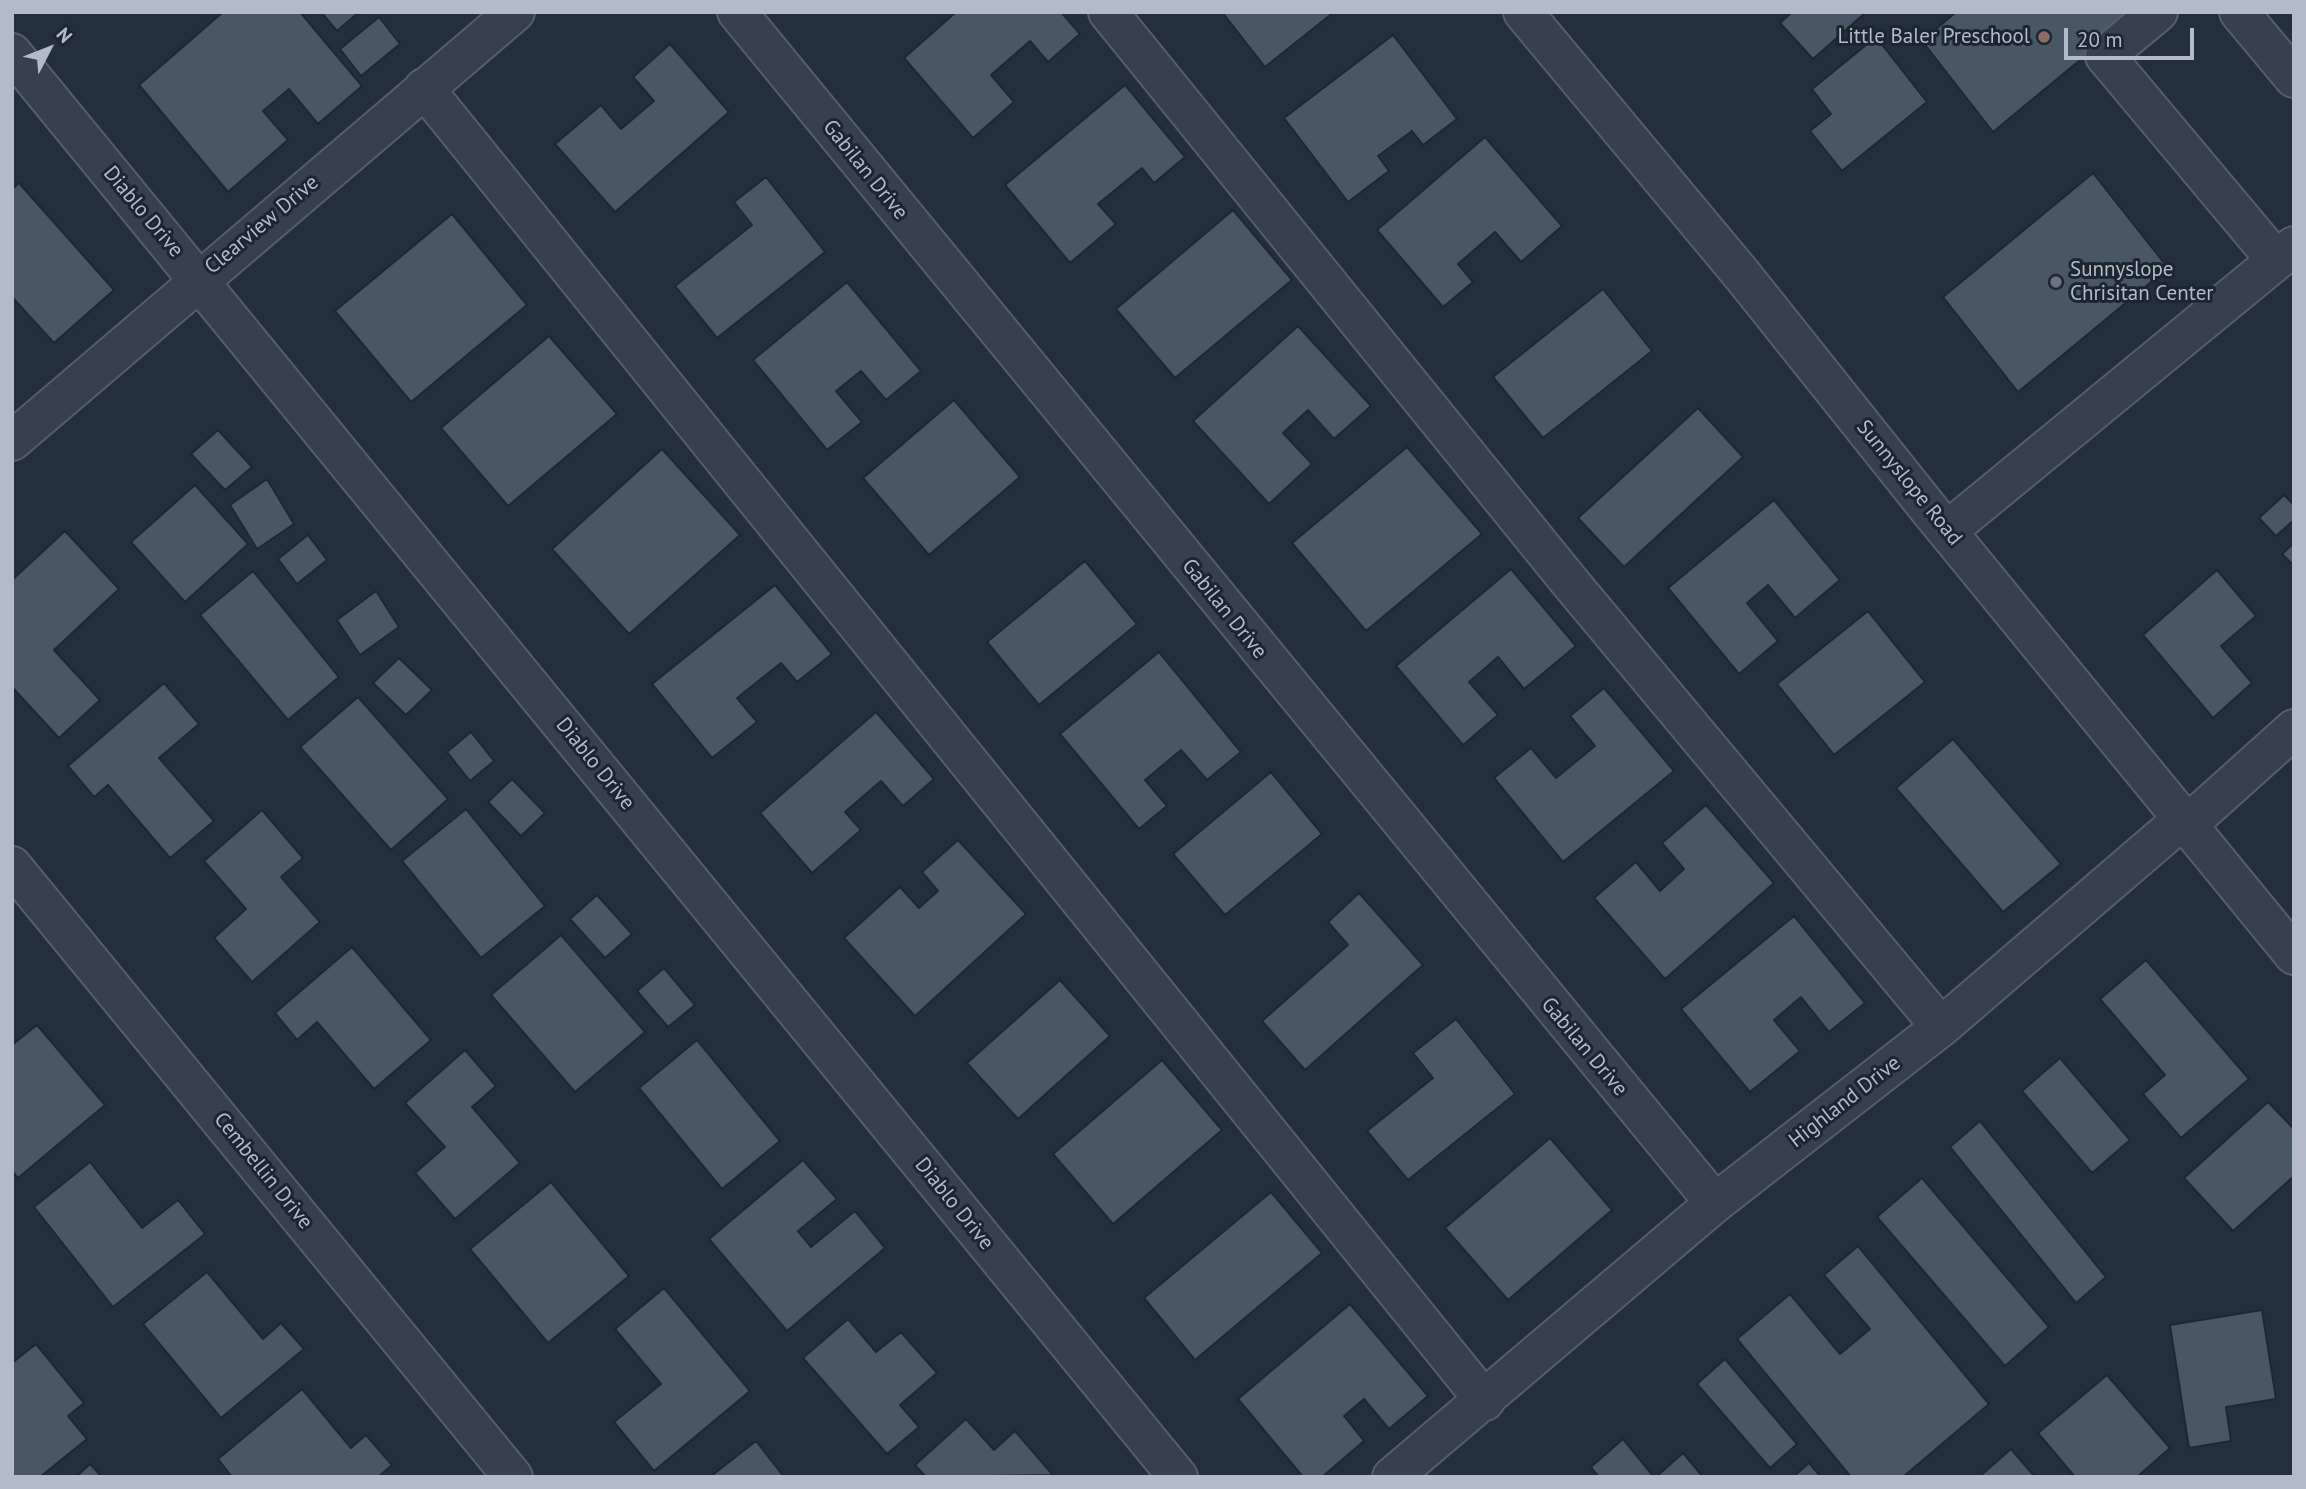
<!DOCTYPE html>
<html>
<head>
<meta charset="utf-8">
<style>
	body { margin:0 }
	#map { position:relative; width:2306px; height:1489px; overflow:hidden; background:#232f3c; font-family:"PT Sans",sans-serif }
	canvas { display:block }
	.frame { position:absolute; inset:0; border:14px solid #b3bbc8; pointer-events:none }
	.north { position:absolute; left:14px; top:14px; width:70px; height:70px; -webkit-text-stroke:5px #1c2631; paint-order:stroke; rotate:48deg; font-size:19px; font-weight:700; line-height:28px; text-align:center; color:#b3bbc8 }
	.north::after { content:''; display:block; margin:auto; width:24px; height:32px; background:#b3bbc8; clip-path:polygon(50% 0,100% 100%,50% 72%,0 100%) }
	.scale { position:absolute; left:2064px; top:28px; width:130px; height:32px; box-sizing:border-box; border:4px solid #b3bbc8; border-top:0; padding-left:9px; font-size:21px; line-height:24px; white-space:nowrap; color:#b3bbc8; -webkit-text-stroke:5px #1c2631; paint-order:stroke }
</style>
</head>
<body>
<div id="map">
<canvas width="2306" height="1489"></canvas>
<div class="frame"></div>
<div class="north">N</div>
<div class="scale">20 m</div>
</div>
<script>
const c = document.querySelector('canvas').getContext('2d');
c.lineJoin = 'round';
function paint(path, color) {
  c.fillStyle = color;
  c.fill(path, 'evenodd');
}
function strokePath(path, color, width, dash) {
  c.strokeStyle = color;
  c.lineWidth = width;
  c.lineCap = dash ? 'butt' : 'round';
  c.setLineDash(dash || []);
  c.stroke(path);
}
function drawText(font, color, halo, rows, align = 'center') {
  c.font = font + ' "PT Sans",sans-serif';
  c.lineWidth = 6;
  c.setLineDash([]);
  c.textBaseline = 'middle';
  c.strokeStyle = halo;
  c.fillStyle = color;
  for (const [text, x, y, turn = 0] of rows) {
    c.save();
    c.translate(x, y);
    c.rotate((+turn || 0) * Math.PI / 180);
    c.textAlign = isNaN(turn) ? turn : align;
    if (halo) c.strokeText(text, 0, 0);
    c.fillText(text, 0, 0);
    c.restore();
  }
}
const building = new Path2D(`
	M223,12H300L362,86L318,124L289,89L263,111L288,140L228,192L139,85Z
	M321,12H359L337,31Z
	M956,12H1061L1080,34L1048,62L1030,41L991,75L1014,102L973,138L904,58Z
	M1222,12H1334L1265,67Z
	M1792,12H1865V13L1813,59L1780,23Z
	M1956,12H2138L1993,132L1922,41Z
	M379,17L400,44L361,76L340,49Z
	M1393,35L1457,119L1423,145L1412,131L1378,156L1389,171L1348,202L1284,118Z
	M1876,37L1927,102L1842,171L1810,131L1831,114L1812,89Z
	M670,44L729,112L615,212L555,144L601,105L621,129L654,101L633,77Z
	M1125,85L1185,157L1154,183L1142,168L1098,204L1116,224L1070,263L1005,185Z
	M1485,137L1562,226L1521,262L1495,232L1458,264L1473,282L1443,307L1377,230Z
	M2093,173L2168,268L2018,392L1943,297Z
	M766,177L825,252L717,338L675,286L752,225L734,202Z
	M19,183L114,290L54,343L12,297V189Z
	M1233,210L1292,280L1175,378L1116,309Z
	M452,214L527,305L411,402L335,311Z
	M847,282L921,371L886,400L861,371L836,391L862,422L827,450L753,360Z
	M1603,289L1652,351L1543,438L1493,377Z
	M1298,326L1371,406L1334,439L1308,410L1283,433L1312,464L1269,504L1193,421Z
	M549,336L617,414L508,506L441,428Z
	M954,400L1020,477L929,555L863,478Z
	M1698,408L1743,457L1624,567L1578,518Z
	M218,430L252,467L225,490L191,454Z
	M1407,447L1482,534L1366,631L1292,543Z
	M662,449L740,535L629,634L552,549Z
	M267,479L294,524L257,549L230,505Z
	M195,485L248,544L185,602L131,542Z
	M2284,495L2294,505V520L2276,536L2259,518Z
	M1774,500L1840,580L1795,618L1768,585L1747,603L1778,641L1739,674L1668,588Z
	M65,531L119,589L54,650L100,700L59,738L12,687V580Z
	M308,535L327,560L297,584L278,559Z
	M2294,543V566L2282,554Z
	M1085,561L1137,624L1039,705L987,642Z
	M1511,569L1576,646L1524,689L1498,657L1469,682L1498,715L1463,745L1396,666Z
	M2217,570L2256,616L2221,646L2252,683L2213,718L2143,635Z
	M253,571L339,677L288,720L200,615Z
	M775,585L832,654L797,682L781,663L737,698L757,722L712,758L652,684Z
	M376,591L399,627L360,655L337,620Z
	M1868,611L1925,682L1834,755L1777,684Z
	M1159,652L1241,752L1207,780L1181,750L1145,780L1167,806L1139,829L1060,734Z
	M399,658L432,690L406,715L373,683Z
	M164,683L199,724L159,758L214,821L170,858L108,785L94,797L68,766Z
	M1604,688L1674,771L1563,862L1494,778L1531,748L1556,778L1595,746L1570,716Z
	M358,697L448,799L391,850L300,747Z
	M876,712L934,779L903,806L881,781L845,812L861,830L812,873L760,813Z
	M471,732L494,761L470,781L447,752Z
	M1953,739L2061,864L2003,912L1896,788Z
	M1271,772L1322,834L1225,915L1173,854Z
	M512,779L545,813L521,836L488,802Z
	M1706,805L1774,883L1665,979L1594,898L1636,862L1660,891L1684,869L1662,843Z
	M466,809L545,906L481,958L402,861Z
	M262,810L303,858L281,877L320,922L252,982L214,938L246,909L204,861Z
	M958,840L1026,914L915,1016L844,938L900,887L919,908L938,891L922,872Z
	M1359,893L1423,965L1305,1070L1262,1021L1348,945L1328,922Z
	M597,895L632,934L605,958L570,919Z
	M1794,916L1865,1003L1829,1032L1801,997L1774,1020L1800,1051L1750,1092L1681,1009Z
	M561,935L645,1032L575,1092L491,995Z
	M352,947L431,1040L374,1089L317,1022L297,1040L275,1013Z
	M2146,960L2249,1079L2181,1138L2143,1094L2165,1075L2100,999Z
	M664,968L695,1005L668,1027L637,991Z
	M1060,980L1110,1036L1018,1119L967,1063Z
	M1456,1019L1515,1094L1408,1180L1367,1131L1433,1078L1413,1053Z
	M37,1025L105,1105L18,1178L12,1171V1045Z
	M697,1040L780,1141L722,1189L639,1088Z
	M465,1050L496,1086L472,1107L520,1163L455,1219L415,1173L445,1147L405,1103Z
	M2060,1058L2130,1140L2092,1173L2022,1091Z
	M1162,1060L1222,1130L1113,1224L1053,1154Z
	M2268,1102L2294,1129V1176L2233,1231L2184,1178Z
	M1980,1121L2106,1277L2076,1303L1950,1147Z
	M1550,1138L1612,1210L1508,1300L1445,1228Z
	M803,1160L837,1199L798,1231L811,1247L855,1211L885,1248L787,1331L709,1239Z
	M90,1162L142,1228L178,1200L205,1234L113,1307L34,1207Z
	M1922,1178L2049,1327L2005,1366L1877,1217Z
	M551,1182L629,1276L548,1343L470,1249Z
	M1271,1192L1322,1253L1195,1360L1144,1298Z
	M1858,1246L1989,1404L1903,1477H1851L1737,1339L1790,1294L1840,1354L1870,1329L1824,1275Z
	M207,1272L263,1339L281,1323L304,1349L221,1418L143,1324Z
	M664,1288L750,1391L654,1471L614,1422L661,1384L615,1329Z
	M1350,1304L1428,1396L1389,1429L1364,1399L1344,1416L1364,1441L1322,1477H1303L1238,1399Z
	M2262,1310L2276,1399L2226,1407L2231,1441L2189,1448L2170,1325Z
	M848,1319L876,1352L901,1332L937,1373L900,1405L919,1427L887,1454L803,1358Z
	M36,1344L84,1403L68,1416L87,1439L40,1477H12V1363Z
	M1725,1359L1797,1444L1770,1468L1697,1384Z
	M2107,1375L2170,1448L2137,1477H2075L2038,1433Z
	M302,1389L351,1448L366,1435L392,1465L378,1477H232L218,1459Z
	M966,1419L994,1450L1015,1431L1053,1475L926,1477L915,1465Z
	M1623,1439L1654,1477H1599L1591,1467Z
	M756,1441L784,1477H710Z
	M2011,1449L2035,1477H1979Z
	M1683,1453L1703,1477H1656Z
	M1809,1463L1821,1477H1793Z
	M90,1464L102,1477H76Z`);
paint(building, '#495665');
strokePath(building, '#1e2833', 2);
const minor = new Path2D(`
	M737,12L1715,1203
	M1108,12L1569,581L1941,1027
	M1523,12L1743,276L1928,508L2294,955
	M2158,12L2105,56L2276,260
	M2239,12L2294,78
	M12,53L1178,1477
	M424,88L1485,1401
	M12,441L515,12
	M1947,531L2294,246
	M12,866L513,1477
	M1392,1477L1715,1203L1941,1027L2182,820L2187,825L2294,729`);
strokePath(minor, '#555e6a', 42);
strokePath(minor, '#37414c', 38);
for (const [x, y, r, color] of [
	[2044,37,7,"#8d6e63"],
	[2056,282,7,"#6b7280"]
]) {
  const dot = new Path2D();
  dot.arc(x, y, r, 0, 2 * Math.PI);
  c.fillStyle = color;
  c.fill(dot);
  strokePath(dot, '#1c2631', 2.5);
}
drawText('21px', '#b3bbc8', '#1c2631', [
	["Little Baler Preschool",2030,37],
	["Sunnyslope",2070,270,"left"],
	["Chrisitan Center",2070,294,"left"]
], 'right');
drawText('21px', '#b3bbc8', '#1c2631', [
	["Gabilan Drive",865,170,51],
	["Diablo Drive",143,212,50],
	["Clearview Drive",262,225,-40],
	["Sunnyslope Road",1909,483,51],
	["Gabilan Drive",1224,609,51],
	["Diablo Drive",595,764,51],
	["Gabilan Drive",1584,1047,50],
	["Highland Drive",1845,1102,-38],
	["Cembellin Drive",263,1171,51],
	["Diablo Drive",954,1204,51]
]);
</script>
</body>
</html>
